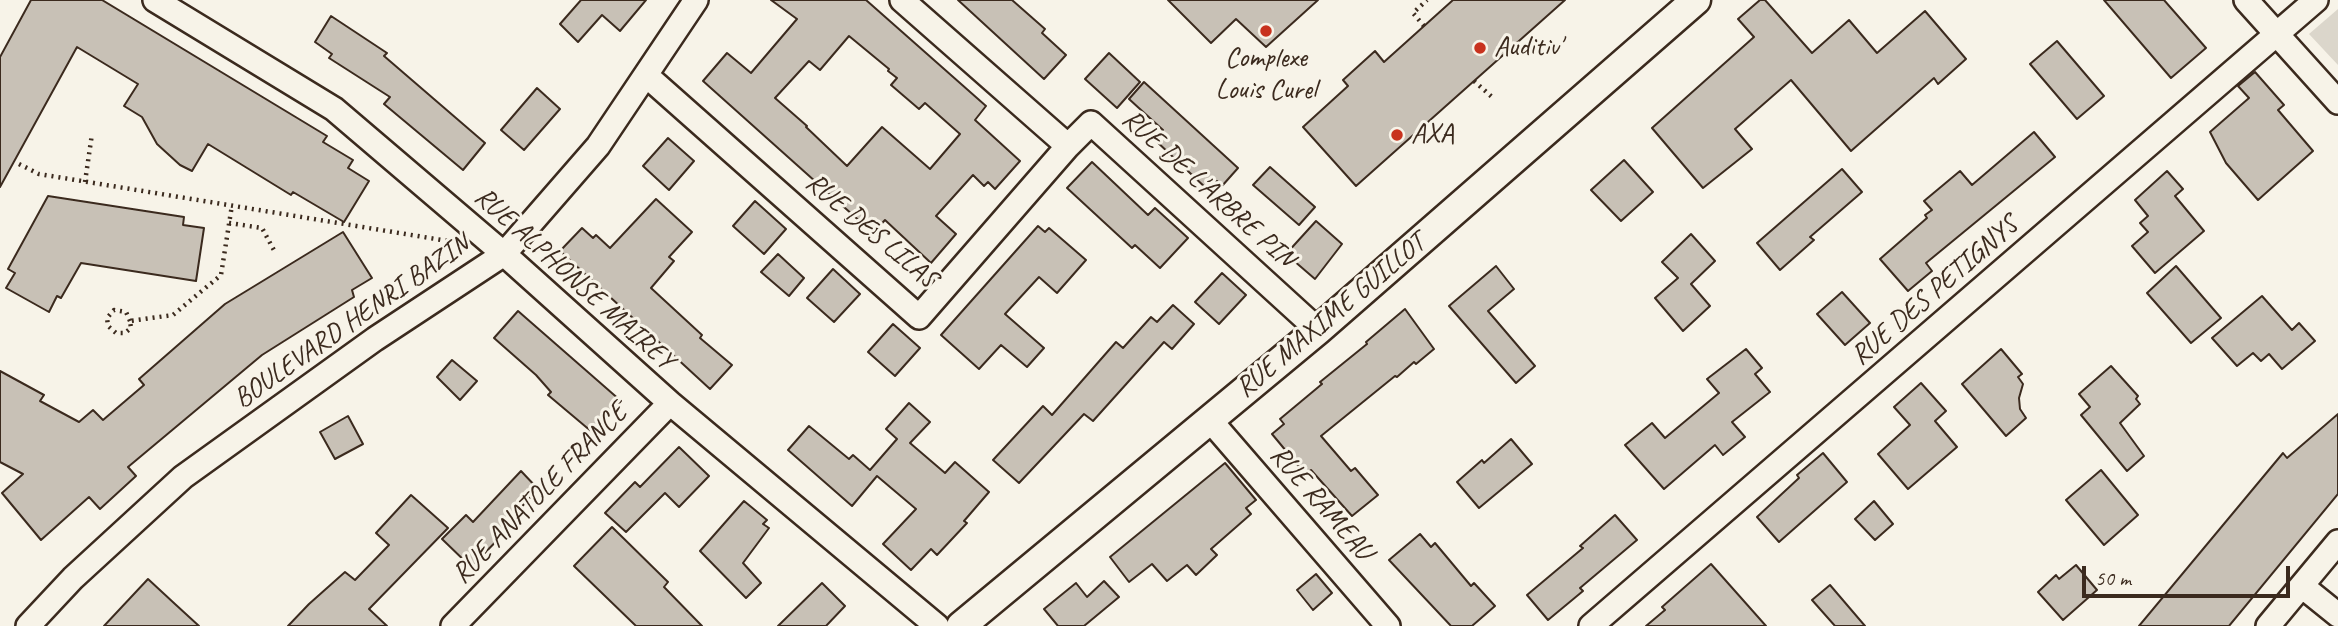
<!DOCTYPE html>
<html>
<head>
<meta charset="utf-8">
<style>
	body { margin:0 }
	#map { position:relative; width:2338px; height:626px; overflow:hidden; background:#f7f3e8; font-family:Caveat,sans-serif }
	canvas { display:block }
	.scale { position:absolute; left:2082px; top:566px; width:208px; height:32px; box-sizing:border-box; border:4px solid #3b2a1e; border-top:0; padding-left:9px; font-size:21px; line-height:24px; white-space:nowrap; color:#3b2a1e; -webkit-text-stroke:5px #f7f3e8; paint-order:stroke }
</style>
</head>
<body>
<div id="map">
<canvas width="2338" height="626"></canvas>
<div class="scale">50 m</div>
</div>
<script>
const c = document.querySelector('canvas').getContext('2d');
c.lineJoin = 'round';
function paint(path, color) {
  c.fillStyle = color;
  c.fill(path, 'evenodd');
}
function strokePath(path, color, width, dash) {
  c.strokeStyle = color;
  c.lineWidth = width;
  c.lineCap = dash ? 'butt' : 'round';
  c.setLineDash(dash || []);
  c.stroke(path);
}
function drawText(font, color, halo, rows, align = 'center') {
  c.font = font + ' Caveat,sans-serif';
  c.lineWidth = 6;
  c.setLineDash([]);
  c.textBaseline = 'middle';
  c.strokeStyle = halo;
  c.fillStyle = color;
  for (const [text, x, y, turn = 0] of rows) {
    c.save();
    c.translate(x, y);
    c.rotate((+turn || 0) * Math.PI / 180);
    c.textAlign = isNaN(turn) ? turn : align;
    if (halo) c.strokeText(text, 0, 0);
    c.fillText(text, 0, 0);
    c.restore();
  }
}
paint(new Path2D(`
	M2338,9V65L2309,34Z`), '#dbd6cb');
const building = new Path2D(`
	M31,0H102L327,136L323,142L353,160L348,168L369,181L344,222L293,192L291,195L208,144L192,171L180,165L157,144L142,117L124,106L138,84L77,47L0,187V57Z
	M581,0H646L620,31L602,15L578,42L560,24Z
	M771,0H866L986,106L975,120L1020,161L995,189L988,182L984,186L973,175L936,216L956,234L931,263L885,220L873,233L703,81L727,53L751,73L797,19ZM849,36L889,69L888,71L897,78L891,85L919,109L925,103L960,134L930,169L882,127L847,166L806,127L807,126L775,98L809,61L820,70Z
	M958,0H1012L1045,29L1042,33L1066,55L1044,79Z
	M1168,0H1318L1266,47L1236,19L1211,43Z
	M1453,0H1565L1356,186L1303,127L1348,86L1343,80L1375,51L1384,62Z
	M1760,0H1765L1812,53L1849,20L1877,53L1925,11L1966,59L1938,84L1934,78L1851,151L1791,80L1735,129L1752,149L1703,188L1652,128L1754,37L1738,19Z
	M2104,0H2164L2206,48L2171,78Z
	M331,16L387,53L384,56L485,143L463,170L384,104L390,97L329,58L332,54L315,42Z
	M2057,41L2104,96L2077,119L2030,64Z
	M1109,53L1140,82L1117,108L1085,79Z
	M2255,72L2284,105L2278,110L2313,151L2258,200L2226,163L2210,132L2249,98L2238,86Z
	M1144,82L1238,168L1222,186L1217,181L1208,190L1154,139L1163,130L1129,99Z
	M537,88L560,109L524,150L501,130Z
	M2034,132L2055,157L1926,263L1932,271L1908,291L1880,259L1927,218L1925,215L1932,210L1924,201L1960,171L1972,185Z
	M668,138L694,161L669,190L643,166Z
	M1624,160L1653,192L1621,221L1591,190Z
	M1092,162L1148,215L1155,208L1188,238L1160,268L1135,245L1132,248L1067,188Z
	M1270,167L1315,207L1299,225L1253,185Z
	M1842,169L1862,192L1810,237L1814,240L1780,270L1757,243Z
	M2167,171L2183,189L2175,196L2204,231L2155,273L2132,246L2148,232L2140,223L2148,216L2135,200Z
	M48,196L184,217L183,225L204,228L196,281L81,263L61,298L57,296L49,312L6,288L15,273L8,269Z
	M656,199L692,232L669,257L674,261L651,288L702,335L700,338L732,365L710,389L560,251L582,228L593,238L596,235L610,248Z
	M755,201L786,229L764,254L733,226Z
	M1316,221L1342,244L1315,279L1286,254Z
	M1038,226L1045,232L1049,228L1086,260L1057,293L1039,277L1005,314L1044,348L1027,367L1001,345L979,369L941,335Z
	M343,232L372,278L352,290L354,297L262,355L128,467L136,476L100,509L89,497L41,540L2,493L23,474L0,462V371L44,395L40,401L79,422L93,410L103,420L144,385L139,379L225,304Z
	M1691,234L1715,261L1691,284L1710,306L1683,331L1655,298L1678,278L1662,262Z
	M778,254L804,278L789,296L761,272Z
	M1496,266L1514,289L1488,311L1535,366L1516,383L1449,306Z
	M2176,266L2221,318L2191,343L2147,293Z
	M833,269L860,294L834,322L807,298Z
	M1222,273L1246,295L1219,324L1195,302Z
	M1842,292L1870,323L1845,345L1817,314Z
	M2262,296L2292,330L2299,323L2315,341L2282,369L2269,354L2261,361L2253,353L2237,366L2212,338Z
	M1173,305L1194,324L1172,349L1164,342L1093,421L1084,414L1019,483L993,460L1043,406L1052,415L1116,342L1123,348L1151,317L1157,322Z
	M1405,309L1434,349L1416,364L1414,362L1397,377L1395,376L1321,436L1351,471L1355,468L1378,495L1352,516L1311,470L1306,475L1272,434L1284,424L1280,419L1322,384L1320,382L1367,344L1366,342Z
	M518,311L621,401L602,425L599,422L592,432L548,395L551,392L536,375L494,338Z
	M893,324L920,348L895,376L868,352Z
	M1746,349L1762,368L1755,374L1770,392L1732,422L1745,437L1723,455L1715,445L1664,489L1625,445L1652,423L1665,438L1719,393L1707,379Z
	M2001,349L2022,374L2018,377L2023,384L2019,398L2020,409L2026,418L2006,436L1962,384Z
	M452,360L477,381L460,400L437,377Z
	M2111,366L2138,396L2136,399L2140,404L2120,423L2144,456L2127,471L2081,415L2090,407L2079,394Z
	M1921,383L1946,411L1935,421L1957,447L1908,489L1878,454L1910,425L1894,407Z
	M909,403L930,422L910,443L945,473L955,462L989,492L964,521L967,523L937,555L931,549L911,570L883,544L916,509L877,476L852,506L788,450L809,426L849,459L853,455L870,470L897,439L886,429Z
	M2338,414V494L2229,626H2139L2283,453L2287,458Z
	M348,416L363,444L335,459L320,432Z
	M1511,439L1532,464L1479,508L1457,482L1482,460L1484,463Z
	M679,447L709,476L679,507L665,493L626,532L605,513L635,482L640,487Z
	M1823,453L1847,482L1779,542L1757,517L1799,478L1797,475Z
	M1225,463L1256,500L1246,508L1251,514L1211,549L1217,555L1196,575L1187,565L1167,581L1152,564L1129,582L1110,557Z
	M2101,470L2138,515L2104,545L2066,500Z
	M521,471L538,489L515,514L519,518L471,567L442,539L466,515L473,522Z
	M411,495L448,528L369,609L387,626H288L309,604L345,572L355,580L389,545L376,533Z
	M744,501L767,520L763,524L769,528L743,563L761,583L746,598L700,551Z
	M1874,501L1893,524L1875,540L1855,519Z
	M1615,515L1637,540L1580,588L1583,591L1548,620L1527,595L1583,548L1580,546Z
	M612,527L668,582L664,587L702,626H636L574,566Z
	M1420,534L1431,547L1435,543L1471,586L1474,583L1495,606L1472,626H1451L1389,560Z
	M1711,564L1766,626H1646L1665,610L1662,607Z
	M2076,565L2097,590L2063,620L2038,592L2056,575L2059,579Z
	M1316,574L1332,593L1313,610L1297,590Z
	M148,579L175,604L199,626H104Z
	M1104,581L1119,597L1084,626H1058L1044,609L1076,583L1087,597Z
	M822,583L845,606L826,626H778Z
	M1830,585L1865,626H1835L1812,600Z`);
paint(building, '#c8c1b6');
strokePath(building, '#3b2a1e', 2);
const minor = new Path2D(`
	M155,0L334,109L504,254L670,403L937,626
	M902,0L1068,146L1091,123L1318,330
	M2246,0L2338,102
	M647,76L919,317L1068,146
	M1209,419L1388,626
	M2302,586L2338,615
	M28,626L73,578L183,477L375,339L504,254L598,146L696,0
	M453,626L670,403
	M1591,626L2316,0
	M2268,626L2338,542`);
const tertiary = new Path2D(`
	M961,626L1318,330L1696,0`);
strokePath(minor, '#3b2a1e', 28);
strokePath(tertiary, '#3b2a1e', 33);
strokePath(new Path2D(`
	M1424,26L1413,13L1427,0
	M1474,81L1492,97
	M19,164L39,174L448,241
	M85,182L92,134
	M229,223L262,228L276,254
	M130,321L126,312L114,310L107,318L108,326L116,333H125L131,328L130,321L173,315L221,275L232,205`), '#3b2a1e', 4.5, [2, 5]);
strokePath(minor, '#f7f3e8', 23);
strokePath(tertiary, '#f7f3e8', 28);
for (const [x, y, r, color] of [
	[1266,31,7,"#c8321e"],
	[1480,48,7,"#c8321e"],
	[1397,135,7,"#c8321e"]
]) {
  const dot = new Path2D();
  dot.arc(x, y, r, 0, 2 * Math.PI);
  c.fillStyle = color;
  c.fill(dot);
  strokePath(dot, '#f7f3e8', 2.5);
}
drawText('28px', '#3b2a1e', '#f7f3e8', [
	["Auditiv'",1494,48],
	["Complexe",1266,59,"center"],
	["Louis Curel",1266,91,"center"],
	["AXA",1411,135]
], 'left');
drawText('28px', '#3b2a1e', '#f7f3e8', [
	["RUE DE L'ARBRE PIN",1208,189,42],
	["RUE DES LILAS",871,231,40],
	["RUE ALPHONSE MAIREY",574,279,42],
	["RUE DES PETIGNYS",1935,291,-41],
	["RUE MAXIME GUILLOT",1331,316,-40],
	["BOULEVARD HENRI BAZIN",352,322,-35],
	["RUE ANATOLE FRANCE",540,494,-46],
	["RUE RAMEAU",1321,503,49]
]);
</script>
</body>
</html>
